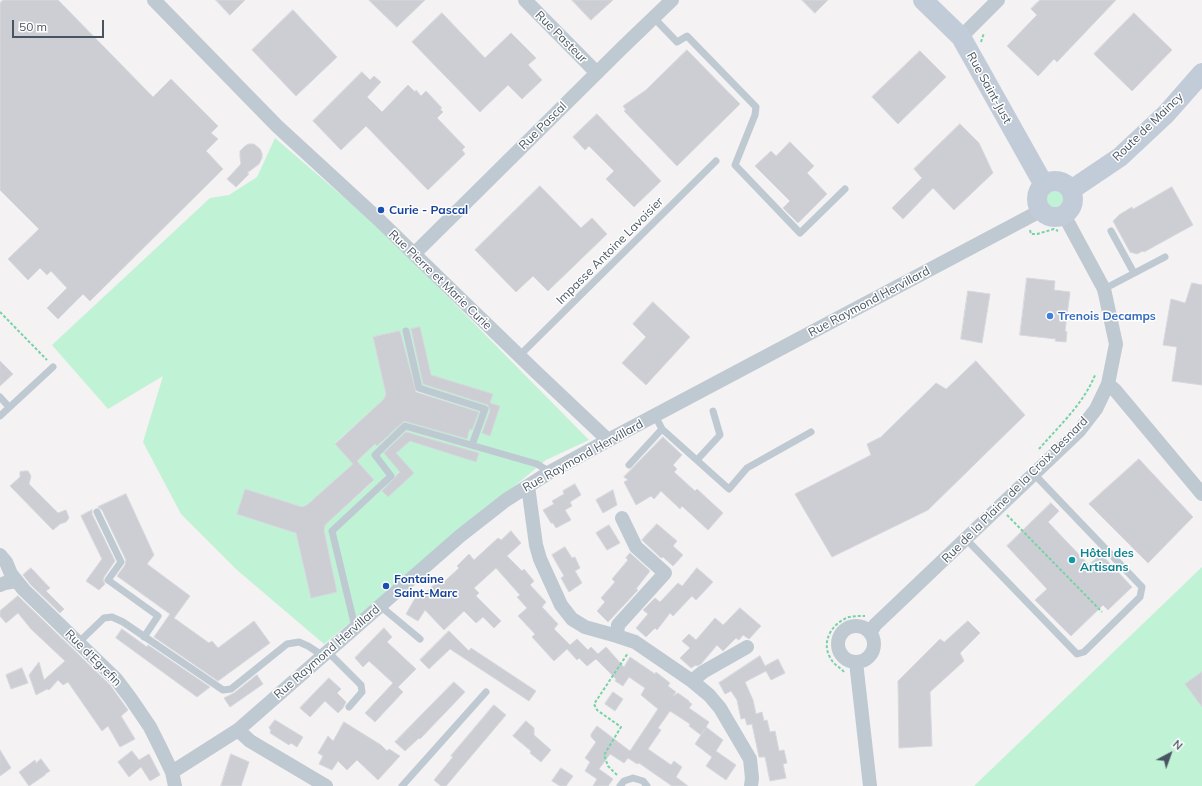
<!DOCTYPE html>
<html>
<head>
<meta charset="utf-8">
<style>
	body { margin:0 }
	#map { position:relative; width:1202px; height:786px; overflow:hidden; background:#f4f2f2; font-family:Mulish,sans-serif }
	canvas { display:block }
	.north { position:absolute; left:1150px; top:734px; width:40px; height:40px; -webkit-text-stroke:3px #fff; paint-order:stroke; rotate:41deg; font-size:11px; font-weight:700; line-height:16px; text-align:center; color:#485561 }
	.north::after { content:''; display:block; margin:auto; width:14px; height:18px; background:#485561; clip-path:polygon(50% 0,100% 100%,50% 72%,0 100%) }
	.scale { position:absolute; left:12px; top:20px; width:92px; height:18px; box-sizing:border-box; border:2px solid #485561; border-top:0; padding-left:5px; font-size:12px; line-height:14px; white-space:nowrap; color:#485561; -webkit-text-stroke:3px #fff; paint-order:stroke }
</style>
</head>
<body>
<div id="map">
<canvas width="1202" height="786"></canvas>
<div class="north">N</div>
<div class="scale">50 m</div>
</div>
<script>
const c = document.querySelector('canvas').getContext('2d');
c.lineJoin = 'round';
function paint(path, color) {
  c.fillStyle = color;
  c.fill(path, 'evenodd');
}
function strokePath(path, color, width, dash) {
  c.strokeStyle = color;
  c.lineWidth = width;
  c.lineCap = dash ? 'butt' : 'round';
  c.setLineDash(dash || []);
  c.stroke(path);
}
function drawText(font, color, halo, rows, align = 'center') {
  c.font = font + ' Mulish,sans-serif';
  c.lineWidth = 3;
  c.setLineDash([]);
  c.textBaseline = 'middle';
  c.strokeStyle = halo;
  c.fillStyle = color;
  for (const [text, x, y, turn = 0] of rows) {
    c.save();
    c.translate(x, y);
    c.rotate((+turn || 0) * Math.PI / 180);
    c.textAlign = isNaN(turn) ? turn : align;
    if (halo) c.strokeText(text, 0, 0);
    c.fillText(text, 0, 0);
    c.restore();
  }
}
paint(new Path2D(`
	M275,138L383,231L589,440L546,460L324,644L237,570L181,514L143,442L163,376L108,409L52,345L210,198L229,195L257,177ZM400,331L412,388L416,391L476,411L468,437L403,419L357,461L374,481L325,525L324,530L337,591L311,597L296,534L245,489L302,507L307,505L353,464L335,443L384,399L386,394L373,337Z
	M1046 198a9 9 0 1 1 18 0a9 9 0 1 1-18 0Z
	M1202,567V786H974Z`), '#c0f2d5');
const building = new Path2D(`
	M3,0H58L153,97L171,79L218,126L211,133L218,139L206,151L223,169L90,301L83,294L58,319L47,308L67,288L51,271L47,275L40,268L28,280L8,259L39,229L0,190V3Z
	M216,0H245L230,15Z
	M369,0H425L397,27Z
	M572,0H613L591,20Z
	M802,0H828L815,13Z
	M1040,0H1116L1057,62L1054,59L1038,76L1007,46L1037,15L1031,9Z
	M293,10L337,57L296,96L252,50Z
	M442,13L485,58L511,33L536,58L528,65L542,80L522,99L508,85L480,112L412,42Z
	M1134,13L1172,50L1132,91L1094,54Z
	M687,50L740,104L677,166L624,111L626,110L623,106L646,90Z
	M920,51L946,77L898,124L872,97Z
	M362,72L370,80L374,76L381,82L367,97L382,112L408,85L415,92L416,90L421,96L426,91L442,108L440,109L443,112L437,118L465,147L462,150L465,154L428,190L366,126L341,150L313,121Z
	M597,114L661,181L634,207L606,179L614,171L589,146L585,150L573,137Z
	M960,124L979,143L993,173L954,210L933,188L903,219L892,208L922,178L914,169Z
	M790,142L814,166L807,173L827,194L798,223L783,208L790,201L755,166L771,151L776,156Z
	M249,144H254L260,149L262,153V158L259,164L247,173L249,174L236,187L227,179L241,164L240,157V151L245,146Z
	M540,186L581,228L592,218L607,234L548,291L533,276L516,292L475,250Z
	M1172,187L1193,225L1144,252L1143,251L1137,254L1130,252L1113,221L1119,215L1132,207L1133,209Z
	M1027,278L1055,281L1054,290L1070,292L1065,331L1067,332L1066,342L1055,341L1056,339L1020,335Z
	M1192,283L1202,285V385L1172,381L1177,347L1163,345L1171,299L1185,303Z
	M968,291L990,294L982,343L961,339Z
	M653,302L690,337L646,385L622,363L646,337L633,324Z
	M420,327L431,375L493,394L490,403L500,406L490,436L482,433L490,411L488,405L423,384L411,329Z
	M400,331L416,392L479,412L472,430L470,429L467,439L404,421L377,446L375,444L357,461L374,480L325,525L324,530L337,592L311,598L296,533L237,514L245,489L302,507L307,505L353,464L335,444L384,399L386,394L373,337Z
	M0,361L13,374L0,386Z
	M976,361L1025,415L928,510L832,557L795,494L871,455L867,444L881,437L936,383L946,389Z
	M406,432L479,453L476,462L410,441L396,453L414,473L388,497L382,491L400,472L384,453Z
	M663,437L682,455L673,465L677,469L674,472L695,491L697,489L723,513L708,530L682,506L680,509L661,491L654,499L651,496L636,505L624,482L628,480L624,477Z
	M1139,459L1193,517L1148,563L1089,504Z
	M25,471H28L31,476L29,484L58,513L66,510L69,518L66,522L60,524L53,530L10,486L20,477V472Z
	M575,484L581,495L570,502L572,506L565,510L571,520L556,528L553,523H551L543,510L554,504L552,501L564,494L563,491Z
	M613,490L617,505L603,513L596,500Z
	M126,494L154,555L147,564L190,596L174,618L209,643L212,641L218,648L254,621L270,643L218,681L154,637L170,614L117,576L125,565L126,560L102,510L98,507Z
	M1051,503L1059,511L1048,522L1089,565L1101,554L1132,587L1108,610L1103,605L1071,636L1035,600L1047,589L1007,546Z
	M92,510V514L115,561L104,577L103,580L105,584L99,590L86,581L102,559L81,516Z
	M657,524L677,541L673,546L683,555L673,566L663,557L661,558L642,540Z
	M609,525L620,543L607,550L596,533Z
	M511,531L521,543L507,556L522,571L524,569L534,581L530,585L546,602L542,607L558,624L554,629L570,645L577,639L588,650L591,647L598,654L606,647L624,667L630,657L655,674L656,672L670,683L668,686L676,692L673,696L678,693L689,701V702L692,704L689,708L709,722L706,727L723,740L716,751L736,765L726,780L706,766L712,757L695,744L705,729L701,735L689,726L690,724L670,711L658,728L661,730L648,749L671,765L674,761L682,767L676,777L688,786H672L639,763L637,764L628,758L624,763L610,754L599,769L613,779L608,786H593L597,779L585,771L590,762L585,758L596,742L591,737V734L597,726L630,751L658,709L641,695L645,688L629,677L623,686L615,681L616,679L596,659L587,666L579,658L577,660L567,649L554,661L532,637L535,634L518,616L527,608L517,597L520,595L496,568L474,588L479,593L476,596L501,621L494,628L483,617L476,623L464,611L444,630L425,610L418,621L406,614L418,593L422,596L442,577L445,581L459,568L457,566L469,554L474,560L498,538L501,540Z
	M565,547L572,558L575,557L580,568L575,571L582,583L569,592L561,578L564,576L552,555Z
	M630,553L650,571L636,589L638,590L608,622L597,611L605,602L601,598L615,582L612,579L628,560L626,558Z
	M31,568L50,588L46,591L64,609L60,613L31,585L23,575Z
	M697,568L713,582L696,600L692,596L673,616L670,613L657,630L655,628L646,637L636,628L648,614L643,610L655,598L660,602L678,583L682,586Z
	M18,596L110,685L128,710L121,716L135,739L120,747L108,726L102,731L68,682L63,685L58,680L49,690L47,689L36,695L29,675L39,662L44,680L65,661L31,629L18,613L6,623L0,616V611Z
	M740,608L761,626L749,639L743,635L739,640L736,638L723,651L717,645L701,664L697,666L696,665L691,668L680,658L690,648L682,641L689,634L696,640L715,618L723,625Z
	M968,621L980,633L960,653L964,661L930,692L932,746L899,748L898,681L940,639L944,642Z
	M384,628L392,637L387,642L416,669L398,687L403,692L375,722L365,713L393,683L369,661L363,667L355,658Z
	M122,629L147,647L148,645L210,687L197,697L116,638Z
	M449,631L469,651L471,648L536,691L529,701L450,649L429,669L420,660Z
	M760,656L765,666L778,659L785,673L771,680L766,671L745,682L753,700L756,714L762,712L764,721L767,720L770,732L775,731L779,751L784,750L787,763L783,764L786,778L770,781L765,757H759L752,724L747,725L745,718L741,719L737,700L731,691L725,694L719,683Z
	M22,668L28,683L11,689L6,675Z
	M1202,672V707L1185,684Z
	M257,675L263,684L230,707L224,698L234,693Z
	M329,678L341,689L337,693L346,702L343,708L338,713L325,701L310,717L300,708Z
	M454,682L465,692L420,739L419,738L405,751L395,742Z
	M613,692L623,699L615,711L605,704Z
	M494,705L506,715L446,786H441L434,780L453,757L451,756Z
	M275,720L303,737L297,747L291,743L289,745L270,733L271,730L269,728Z
	M526,721L534,728V735L551,750L541,762L530,753L531,751L513,736Z
	M344,722L381,745L387,751L389,749L400,756L378,780L357,760L347,770L338,761L332,770L319,764L323,756L318,753L328,736L333,741Z
	M0,750L11,768L0,776Z
	M132,751L139,760L149,754L160,775L150,781L141,767L129,777L118,762Z
	M231,754L249,762L241,786H221Z
	M41,759L50,771L45,774V775L29,786L19,772L35,760L36,763Z
	M561,768L573,776L566,786H560L552,781Z`);
paint(building, '#ccced4');
strokePath(building, '#d6d8dd', 1);
strokePath(new Path2D(`
	M981,42L984,33
	M1030,230L1031,234H1037L1054,229L1058,231
	M0,312L47,360
	M1039,449C1059,426 1084,403 1095,375
	M1007,515L1102,612
	M844,672C840,667 834,665 831,659C820,642 832,623 849,617C854,616 859,616 865,616
	M617,775L608,766L604,755L621,727L597,710L594,704L628,653`), '#76d3a7', 2, [3, 2]);
strokePath(new Path2D(`
	M654,18L677,42L687,36L756,107L755,115L735,165L800,233L845,189
	M1111,231L1134,273
	M1104,289L1165,257
	M406,331L419,388L485,409L472,445
	M519,356L716,161
	M0,397L9,407
	M0,416L53,367
	M655,416L662,429L729,489L747,468L811,432
	M697,460L720,435L713,411
	M629,465L662,429
	M97,512L121,562L108,580L158,616L144,637
	M966,539L1077,654L1084,652L1140,597L1142,587L1034,474
	M379,605L420,639
	M355,627L332,531L391,476L375,455L405,426L537,464L550,472
	M78,643L104,618L112,617L123,622L223,690L231,689L287,644L299,642L308,646L322,655
	M327,651L361,685L362,692L349,707
	M402,786L486,692
	M620,786L624,781L633,778L643,781L647,786`), '#bfc9d2', 7);
strokePath(new Path2D(`
	M154,0L277,126L376,217L536,372L608,440
	M525,0L597,73
	M961,37L998,0
	M414,254L623,47L672,0
	M1108,384L1115,390L1202,494
	M528,486L536,545L540,559L561,605L572,619L585,627L617,636L635,642L692,681L709,695L720,708L750,759L752,778L751,786
	M0,555L6,562L11,574L24,590L116,679L131,699L150,727L161,749L172,772L175,786
	M0,585L5,583L16,581
	M838 644a18 18 0 1 1 36 0a18 18 0 1 1-36 0Z
	M870,633L875,625L1079,431L1096,409L1108,384L1116,344L1104,289L1064,215
	M617,636L618,625L665,573L636,547L622,518
	M856,662L870,786
	M692,681L703,672L747,647
	M238,730L250,741L326,786
	M172,772L238,730L460,536L506,500L550,472L616,436L1042,210`), '#bfc9d2', 14);
strokePath(new Path2D(`
	M923,0L961,37L1044,185
	M1037 199a18 18 0 1 1 36 0a18 18 0 1 1-36 0Z
	M1071,190L1120,157L1166,114L1202,73`), '#c2ccd9', 20);
for (const [x, y, r, color] of [
	[381,210,4,"#1a4fb4"],
	[1050,316,4,"#3f7fe0"],
	[1072,560,4,"#0f9aa8"],
	[386,586,4,"#1a4fb4"]
]) {
  const dot = new Path2D();
  dot.arc(x, y, r, 0, 2 * Math.PI);
  c.fillStyle = color;
  c.fill(dot);
  strokePath(dot, '#fff', 1.5);
}
drawText('12px', '#485561', '#fff', [
	["Rue Pasteur",561,37,45],
	["Rue Saint-Just",989,88,61],
	["Rue Pascal",543,126,-45],
	["Route de Maincy",1148,127,-44],
	["Impasse Antoine Lavoisier",610,251,-45],
	["Rue Pierre et Marie Curie",440,280,44],
	["Rue Raymond Hervillard",869,302,-28],
	["Rue Raymond Hervillard",583,456,-29],
	["Rue de la Plaine de la Croix Besnard",1015,490,-45],
	["Rue Raymond Hervillard",327,652,-41],
	["Rue d'Egrefin",93,658,45]
]);
drawText('bold 12px', '#164399', '#fff', [
	["Curie - Pascal",389,210],
	["Fontaine",394,579],
	["Saint-Marc",394,593]
], 'left');
drawText('bold 12px', '#366cbe', '#fff', [
	["Trenois Decamps",1058,316]
], 'left');
drawText('bold 12px', '#0d838f', '#fff', [
	["Hôtel des",1080,553],
	["Artisans",1080,567]
], 'left');
</script>
</body>
</html>
